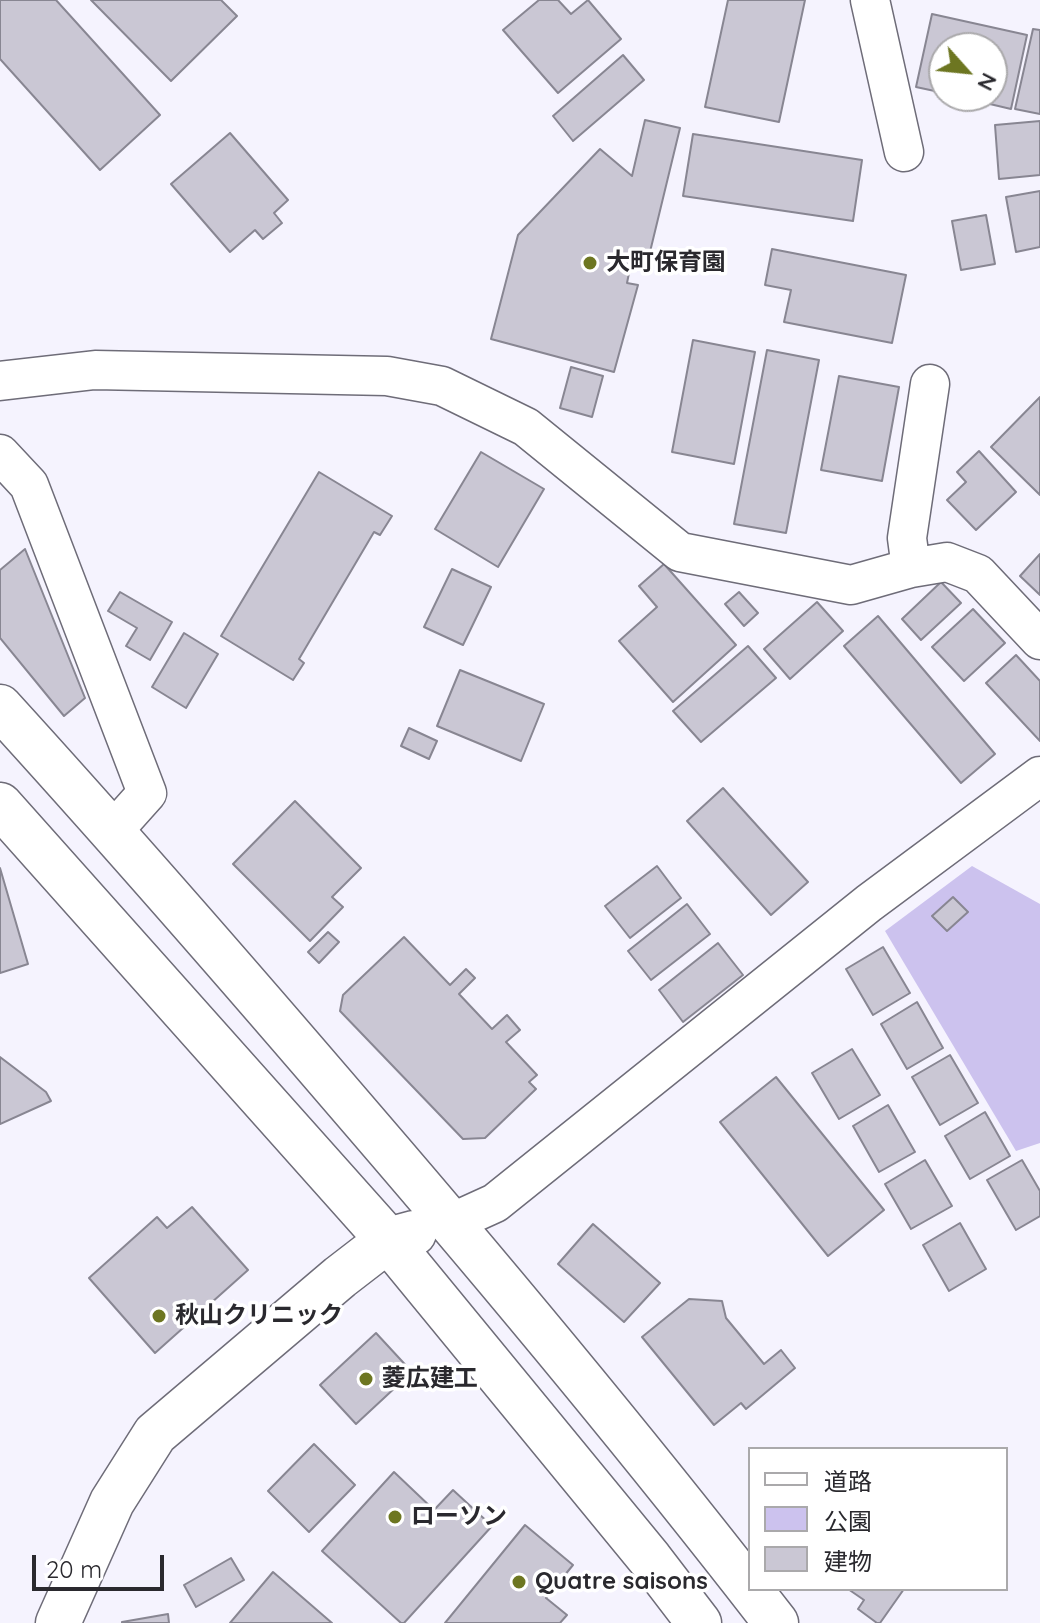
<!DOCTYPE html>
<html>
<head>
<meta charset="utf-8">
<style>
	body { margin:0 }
	#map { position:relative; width:1040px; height:1623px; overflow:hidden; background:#f5f3fe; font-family:Quicksand,"Noto Sans JP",sans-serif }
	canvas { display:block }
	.legend { position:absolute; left:748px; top:1447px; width:260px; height:144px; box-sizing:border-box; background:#fff; border:2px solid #aaa9ab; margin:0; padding:10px 14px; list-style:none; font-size:24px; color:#2a292e }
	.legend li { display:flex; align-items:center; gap:16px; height:40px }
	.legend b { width:40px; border:2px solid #aaa9ab }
	.north { position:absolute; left:928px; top:32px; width:80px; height:80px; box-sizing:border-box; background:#fff; border:2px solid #aaa9ab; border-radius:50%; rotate:117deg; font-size:22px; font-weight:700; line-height:32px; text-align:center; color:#2a292e }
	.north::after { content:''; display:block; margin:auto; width:28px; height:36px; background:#6d7621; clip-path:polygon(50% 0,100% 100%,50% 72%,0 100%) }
	.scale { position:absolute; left:32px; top:1555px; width:132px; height:36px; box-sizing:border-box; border:4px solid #2a292e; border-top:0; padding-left:10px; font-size:24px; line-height:28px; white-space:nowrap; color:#2a292e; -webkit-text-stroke:6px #fff; paint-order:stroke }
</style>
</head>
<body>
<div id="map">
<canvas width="1040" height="1623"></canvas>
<ul class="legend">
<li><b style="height:10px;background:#fff"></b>道路</li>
<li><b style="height:22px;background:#ccc2ee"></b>公園</li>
<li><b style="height:22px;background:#cac7d4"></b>建物</li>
</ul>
<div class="north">N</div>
<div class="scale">20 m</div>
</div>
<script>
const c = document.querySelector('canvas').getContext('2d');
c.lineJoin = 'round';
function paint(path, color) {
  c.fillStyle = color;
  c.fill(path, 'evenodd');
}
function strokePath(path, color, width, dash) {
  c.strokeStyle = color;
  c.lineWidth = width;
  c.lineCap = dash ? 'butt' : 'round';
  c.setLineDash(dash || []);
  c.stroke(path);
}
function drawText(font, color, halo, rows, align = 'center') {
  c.font = font + ' Quicksand,"Noto Sans JP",sans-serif';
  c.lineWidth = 7;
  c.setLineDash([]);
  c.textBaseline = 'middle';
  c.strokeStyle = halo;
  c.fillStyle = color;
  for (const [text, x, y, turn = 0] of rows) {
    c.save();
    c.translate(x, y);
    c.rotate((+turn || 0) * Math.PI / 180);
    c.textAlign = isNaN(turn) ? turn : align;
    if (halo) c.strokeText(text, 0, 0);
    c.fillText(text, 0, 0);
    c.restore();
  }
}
paint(new Path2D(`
	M972,866L1040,904V1143L1016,1151L885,931Z`), '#ccc2ee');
const building = new Path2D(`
	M0,0H56L160,115L100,170L0,59Z
	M91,0H221L237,16L171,81Z
	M539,0H558L571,14L588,0L621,39L558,93L503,30Z
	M728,0H805L779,122L705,107Z
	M932,14L1027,35L1011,109L956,96H992V48H944V93L916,87Z
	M1033,29L1040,30V114L1015,109Z
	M623,55L644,80L573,141L553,116Z
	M645,120L680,128L649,256L633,253L627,283L638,285L614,372L491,339L518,235L600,149L632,176Z
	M1040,121V175L999,179L995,125Z
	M230,133L288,200L274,213L282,223L263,239L255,230L230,252L171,184Z
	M693,134L862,160L853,221L683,196Z
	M1040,191V247L1016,252L1006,197Z
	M986,215L995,264L961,270L952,221Z
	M772,249L906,275L892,343L784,322L791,290L765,285Z
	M693,340L755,352L734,464L672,452Z
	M767,350L819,360L786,533L734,524Z
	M571,367L603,376L592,417L560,408Z
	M839,376L899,387L882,481L821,470Z
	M1040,397V495L991,447Z
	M979,451L1016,492L976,530L947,500L966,482L957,472Z
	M481,452L544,489L498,567L435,529Z
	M319,472L392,516L380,535L374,532L299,659L304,663L293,680L221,636Z
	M25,549L85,698L64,716L0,638V570Z
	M1040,554V595L1020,576Z
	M664,564L736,645L673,702L619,641L657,607L639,586Z
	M452,569L491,587L463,645L424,627Z
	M941,582L961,603L921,640L902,619Z
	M120,592L172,622L150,660L126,646L137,628L108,611Z
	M739,592L758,613L744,626L725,604Z
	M817,602L843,631L790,679L764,649Z
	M973,609L1005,643L964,681L932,647Z
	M878,616L995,754L961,783L844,646Z
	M184,633L218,654L186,708L152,687Z
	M748,646L776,678L701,742L673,711Z
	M1016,655L1040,681V741L986,683Z
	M460,670L544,704L521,761L437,726Z
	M409,728L437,741L429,759L401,746Z
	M723,788L808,882L771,915L687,821Z
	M295,801L361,868L332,897L343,907L310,941L233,864Z
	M657,866L681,898L630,938L605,906Z
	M0,868L28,964L0,973Z
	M953,897L968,912L947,931L932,916Z
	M687,904L710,934L651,980L628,951Z
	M328,932L339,942L319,963L308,952Z
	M404,937L450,985L466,969L475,978L459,994L492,1029L507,1015L520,1030L506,1042L537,1075L529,1082L536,1089L485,1138L463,1139L340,1011L343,995Z
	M718,943L743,975L683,1022L659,990Z
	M883,947L910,993L873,1015L846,969Z
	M917,1002L943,1048L907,1069L881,1024Z
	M852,1049L880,1095L839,1119L812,1073Z
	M950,1055L978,1103L940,1125L912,1077Z
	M0,1057L46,1092L51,1101L0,1124Z
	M776,1077L884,1210L828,1256L720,1122Z
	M888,1105L915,1152L879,1172L853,1126Z
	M985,1112L1010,1156L970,1179L945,1136Z
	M925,1160L952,1206L911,1229L885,1184Z
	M1022,1160L1040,1191V1216L1016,1230L987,1180Z
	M192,1207L248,1270L155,1353L89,1278L157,1217L167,1228Z
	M960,1223L986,1269L949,1291L923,1245Z
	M593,1224L660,1283L624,1322L558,1264Z
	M689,1299L722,1301L726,1318L764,1364L781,1350L795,1368L746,1409L741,1403L714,1425L642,1337Z
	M376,1333L412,1372L356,1424L320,1385Z
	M314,1444L355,1485L309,1532L268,1491Z
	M394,1472L434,1510L453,1490L492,1526L404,1623H401L322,1551Z
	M525,1525L573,1565L546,1598L567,1615L560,1623H445Z
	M231,1558L244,1580L196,1607L184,1585Z
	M273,1572L332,1623H230Z
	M848,1589H904L880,1623H877L858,1609L864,1600Z
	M168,1614L169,1623H122V1622Z`);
paint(building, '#cac7d4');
strokePath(building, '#888692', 2);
const street = new Path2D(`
	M870,0L904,152
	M0,381L95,370L387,376L442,386L526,427L680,552L851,585L911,568L947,562L978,574L1040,640
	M0,454L29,485L147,793L113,831
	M911,568L907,538L930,384
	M451,1223L495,1203L869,903L1040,776`);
const secondary = new Path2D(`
	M0,707C123,842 243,980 362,1119C504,1284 643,1451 776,1623
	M0,805L388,1240L650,1559L699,1623
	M58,1623L112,1502L155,1434L340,1277L388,1240L414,1233`);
strokePath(street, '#6e6c78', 41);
strokePath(secondary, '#6e6c78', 47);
strokePath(street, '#fff', 38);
strokePath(secondary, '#fff', 44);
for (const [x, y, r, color] of [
	[590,263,8,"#6d7621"],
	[159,1316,8,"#6d7621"],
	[366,1379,8,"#6d7621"],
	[395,1517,8,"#6d7621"],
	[519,1582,8,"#6d7621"]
]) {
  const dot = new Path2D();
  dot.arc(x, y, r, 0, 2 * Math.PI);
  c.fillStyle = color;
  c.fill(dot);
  strokePath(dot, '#fff', 3);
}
drawText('bold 24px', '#2a292e', '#fff', [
	["大町保育園",606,263],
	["秋山クリニック",175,1316],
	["菱広建工",382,1379],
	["ローソン",411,1517],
	["Quatre saisons",535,1582]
], 'left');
</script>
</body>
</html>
